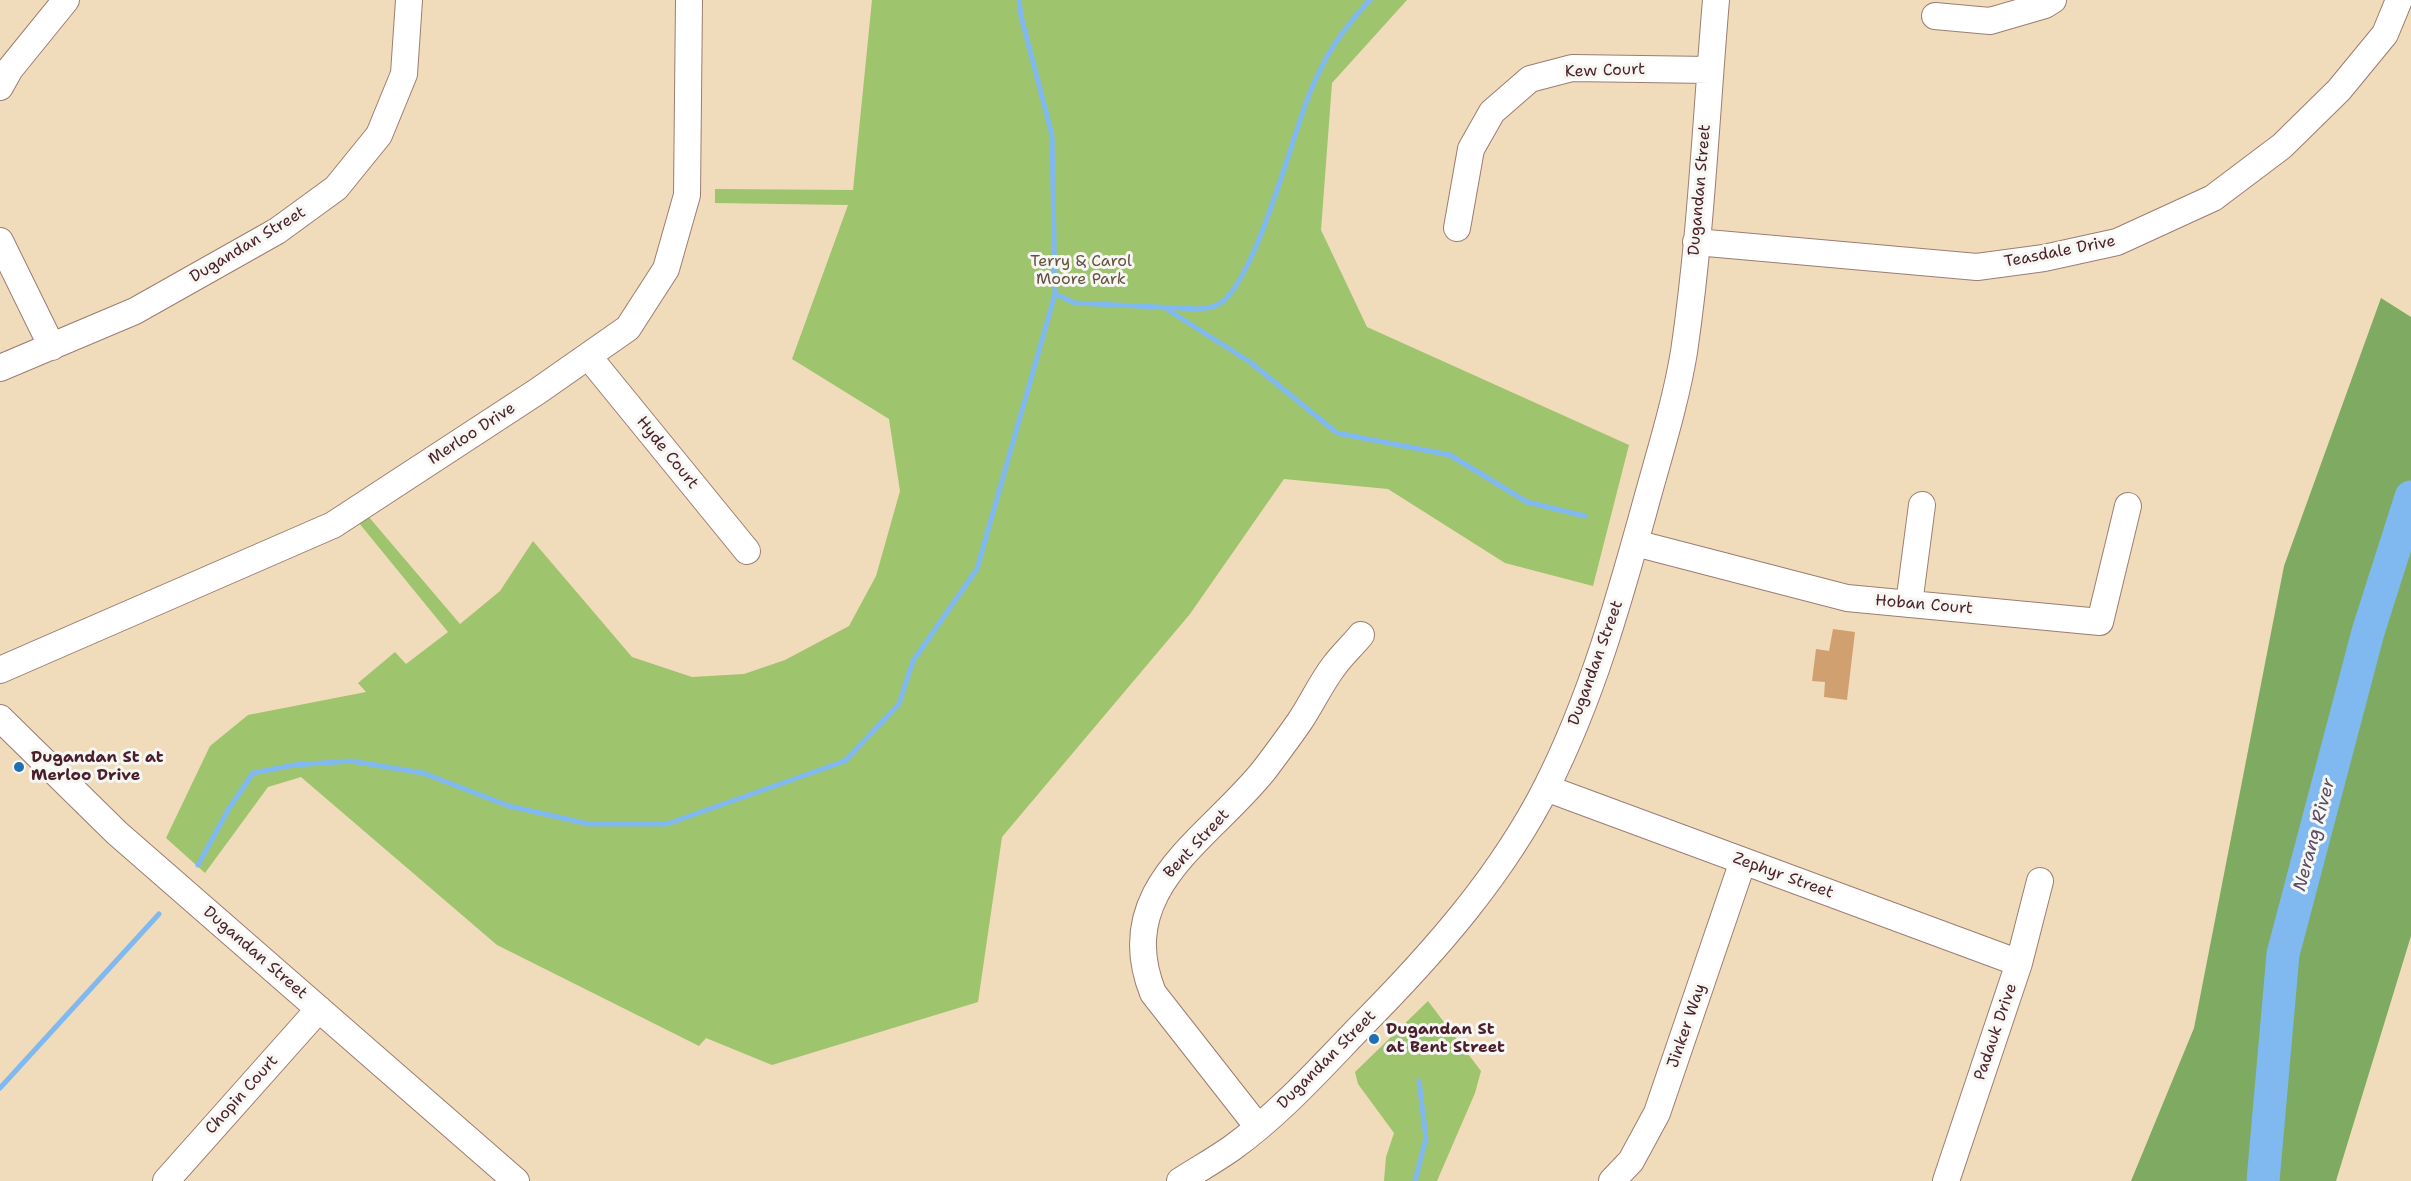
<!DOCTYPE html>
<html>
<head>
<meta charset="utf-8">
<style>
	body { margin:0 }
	canvas { display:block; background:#f0dbba }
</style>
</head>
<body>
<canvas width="2411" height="1181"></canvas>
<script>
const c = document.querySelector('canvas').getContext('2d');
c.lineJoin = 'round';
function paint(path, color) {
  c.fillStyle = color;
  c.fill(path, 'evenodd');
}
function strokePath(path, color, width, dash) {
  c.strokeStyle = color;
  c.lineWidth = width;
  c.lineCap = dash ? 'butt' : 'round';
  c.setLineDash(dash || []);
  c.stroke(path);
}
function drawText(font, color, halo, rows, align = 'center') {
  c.font = font + ' "Shantell Sans",sans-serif';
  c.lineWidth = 6;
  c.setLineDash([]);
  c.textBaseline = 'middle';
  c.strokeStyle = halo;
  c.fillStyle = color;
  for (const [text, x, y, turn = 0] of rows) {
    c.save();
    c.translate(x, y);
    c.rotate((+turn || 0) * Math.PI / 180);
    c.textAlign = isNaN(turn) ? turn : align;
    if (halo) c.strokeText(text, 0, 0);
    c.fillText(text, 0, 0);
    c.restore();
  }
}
paint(new Path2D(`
	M872,0H1407L1332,83L1321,230L1367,327L1629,445L1593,586L1505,563L1388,489L1284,479L1190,614L1002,837L978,1002L772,1065L706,1038L699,1046L497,945L301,777L268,787L205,873L166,838L210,746L248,715L366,692L358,683L395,652L406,664L448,632L359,523L368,516L460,624L500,591L533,541L632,657L692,677L744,674L785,660L849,626L876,576L900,491L889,419L792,359L848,205L715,203V189L853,190Z
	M1428,1001L1481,1071L1475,1093L1437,1181H1384L1386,1157L1394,1133L1358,1084L1355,1072Z`), '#9fc46e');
paint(new Path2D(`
	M2381,298L2411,317V936L2336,1181H2131L2194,1028L2284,566Z`), '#7faa61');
strokePath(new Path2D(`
	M1055,294L1075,303L1199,309C1205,308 1212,308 1217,305C1253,290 1293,134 1309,95C1325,55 1341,31 1370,0
	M1165,308L1250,362L1337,433L1450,455L1527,502L1585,516
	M198,865L228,810L253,773L294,765L351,761L423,773L509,806L589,824H667L845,761L899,704L913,661L977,569L1055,294L1052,135L1021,16L1019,0
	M0,1088L159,914
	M1415,1181L1426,1138L1419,1081`), '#7fb9f0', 5);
strokePath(new Path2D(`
	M2263,1181L2283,954L2368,632L2411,497`), '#7fb9f0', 33);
paint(new Path2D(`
	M1833,629L1855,632L1847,700L1824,697L1825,682L1812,681L1816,649L1829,651Z`), '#d1a071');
const minor = new Path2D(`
	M1935,16L1990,21L2045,5L2053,0
	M0,87L10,69L66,0
	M1457,228L1471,149L1492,112L1530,79L1572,68L1710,70
	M0,241L52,347
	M1696,242L1977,267L2044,258L2117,242L2213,198L2282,146L2339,90L2385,34L2399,0
	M588,356L747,551
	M0,368L135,311L277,231L336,188L379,135L404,74L409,0
	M1635,543L1847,598L2100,622L2128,506
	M1909,604L1922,505
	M0,670L333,525L538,391L628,328L666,269L687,195L689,0
	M0,718L117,833L516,1181
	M1546,788L2019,963
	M1258,1127L1153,993C1111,888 1210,839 1265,769C1277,753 1289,737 1300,721C1312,703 1321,683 1334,666C1342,655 1352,646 1361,635
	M166,1181L319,1009
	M1180,1181C1197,1170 1215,1160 1232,1148C1281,1113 1323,1065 1365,1022C1435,951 1502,875 1547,786C1591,699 1618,604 1644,510C1658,458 1675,406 1684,352C1701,236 1706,117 1716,0
	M1612,1181L1631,1161L1657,1113L1743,861
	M1946,1181L2019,963L2040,881`);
strokePath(minor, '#9d7d72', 28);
strokePath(minor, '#fff', 26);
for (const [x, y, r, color] of [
	[19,767,6,"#1f6fb2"],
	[1374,1039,6,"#1f6fb2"]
]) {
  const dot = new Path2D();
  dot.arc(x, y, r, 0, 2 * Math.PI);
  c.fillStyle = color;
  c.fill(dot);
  strokePath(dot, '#f6f6f2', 2);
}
drawText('16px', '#4a1f2b', '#f6f6f2', [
	["Kew Court",1605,71,-2],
	["Dugandan Street",1700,190,-85],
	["Dugandan Street",248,245,-31],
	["Teasdale Drive",2060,252,-11],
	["Merloo Drive",472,434,-33],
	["Hyde Court",667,453,51],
	["Hoban Court",1924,605,5],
	["Dugandan Street",1596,663,-70],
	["Bent Street",1197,844,-47],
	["Zephyr Street",1783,876,20],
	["Dugandan Street",255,953,41],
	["Jinker Way",1687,1026,-71],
	["Padauk Drive",1996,1032,-71],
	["Dugandan Street",1327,1060,-45],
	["Chopin Court",242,1095,-48]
]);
drawText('16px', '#64513f', '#f6f6f2', [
	["Terry & Carol",1081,262],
	["Moore Park",1081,280]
]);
drawText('bold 16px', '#4a1f2b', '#f6f6f2', [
	["Dugandan St at",31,758],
	["Merloo Drive",31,776],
	["Dugandan St",1386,1030],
	["at Bent Street",1386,1048]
], 'left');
drawText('italic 18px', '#5a4d66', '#f6f6f2', [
	["Nerang River",2315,835,-75]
]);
</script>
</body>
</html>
